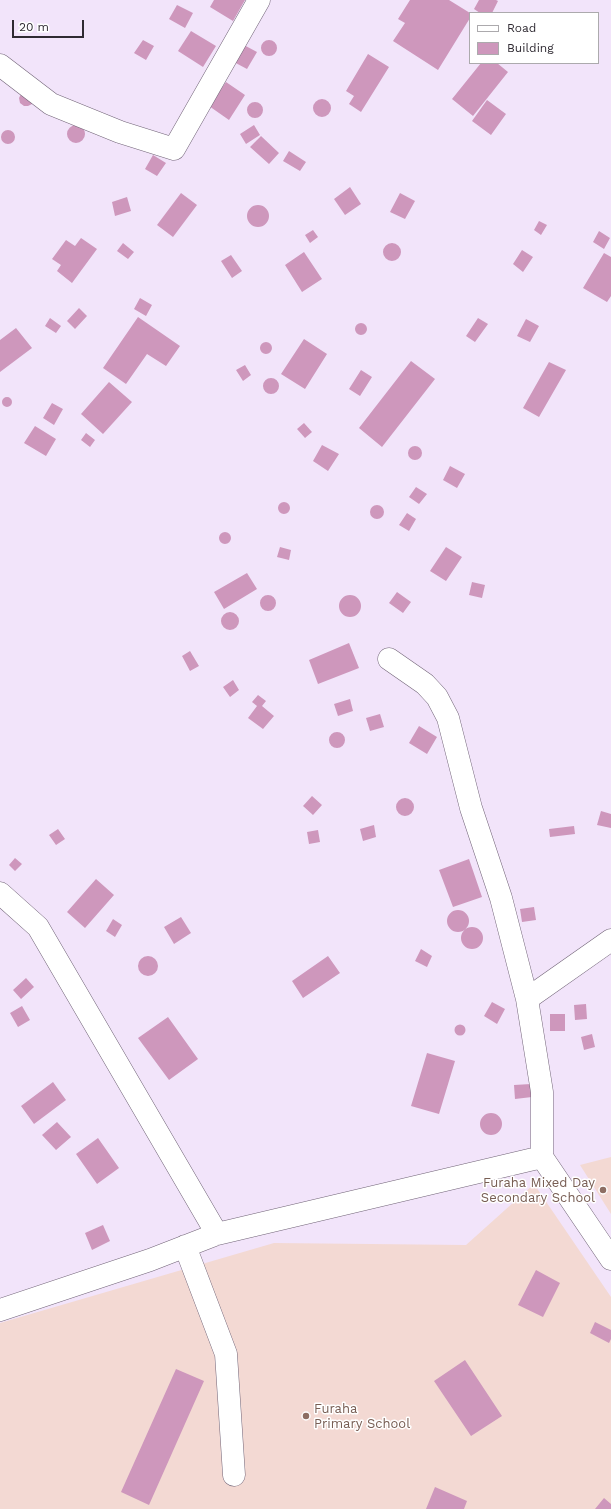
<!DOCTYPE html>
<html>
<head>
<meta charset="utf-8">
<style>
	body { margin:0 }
	#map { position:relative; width:611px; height:1509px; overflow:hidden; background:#f2e4fa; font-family:"Work Sans",sans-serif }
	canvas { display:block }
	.legend { position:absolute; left:469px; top:12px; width:130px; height:52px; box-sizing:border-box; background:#fff; border:1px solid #acaaad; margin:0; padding:5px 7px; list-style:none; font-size:12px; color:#2f2a32 }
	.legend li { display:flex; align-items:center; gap:8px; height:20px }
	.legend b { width:20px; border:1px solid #acaaad }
	.scale { position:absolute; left:12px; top:20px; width:72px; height:18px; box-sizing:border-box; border:2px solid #2f2a32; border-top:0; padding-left:5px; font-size:12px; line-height:14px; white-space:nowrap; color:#2f2a32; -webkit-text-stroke:3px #fff; paint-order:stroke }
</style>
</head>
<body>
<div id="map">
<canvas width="611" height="1509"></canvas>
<ul class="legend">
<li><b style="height:5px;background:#fff"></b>Road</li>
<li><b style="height:11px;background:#ce97bc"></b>Building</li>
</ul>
<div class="scale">20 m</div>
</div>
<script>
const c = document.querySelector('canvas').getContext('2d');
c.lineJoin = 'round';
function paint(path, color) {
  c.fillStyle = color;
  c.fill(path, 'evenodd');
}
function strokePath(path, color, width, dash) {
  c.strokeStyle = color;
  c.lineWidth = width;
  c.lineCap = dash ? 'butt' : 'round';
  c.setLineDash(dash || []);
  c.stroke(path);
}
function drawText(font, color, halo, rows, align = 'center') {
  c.font = font + ' "Work Sans",sans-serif';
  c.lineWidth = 3;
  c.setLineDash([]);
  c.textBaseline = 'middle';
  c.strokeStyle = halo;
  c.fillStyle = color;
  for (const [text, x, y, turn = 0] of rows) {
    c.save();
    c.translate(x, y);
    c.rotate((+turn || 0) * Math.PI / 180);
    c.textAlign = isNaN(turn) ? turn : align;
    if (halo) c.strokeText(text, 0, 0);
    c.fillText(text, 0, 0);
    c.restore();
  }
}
paint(new Path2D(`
	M611,1157V1214L580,1165Z
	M534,1184L611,1297V1509H0V1323L274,1243L466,1245Z`), '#f3d9d3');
paint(new Path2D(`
	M214,0H245L233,21L210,7Z
	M410,0H449L470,13V18L438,70L393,41L405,23L398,19Z
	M479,0H496L498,1L492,13H480L474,9Z
	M177,5L193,13L185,28L169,19Z
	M191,31L216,46L203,67L178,51Z
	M143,40L154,46L146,60L134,53Z
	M261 48a8 8 0 1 1 16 0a8 8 0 1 1-16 0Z
	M242,44L257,52L247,69L232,61Z
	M368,54L389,67L361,112L349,104L354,96L346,91Z
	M481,63H497L508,72L473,116L452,99Z
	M226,82L245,95L229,120L209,106Z
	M21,94L34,100L32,104L28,106H24L20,103L19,98Z
	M313 108a9 9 0 1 1 18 0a9 9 0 1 1-18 0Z
	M487,100L506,114L491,135L472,121Z
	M247 110a8 8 0 1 1 16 0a8 8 0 1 1-16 0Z
	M67 134a9 9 0 1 1 18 0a9 9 0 1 1-18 0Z
	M254,125L260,135L246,144L240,134Z
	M1 137a7 7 0 1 1 14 0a7 7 0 1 1-14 0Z
	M261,136L279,153L269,164L250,147Z
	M289,151L306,162L300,171L283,161Z
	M153,155L166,163L157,176L145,169Z
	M350,187L361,204L345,215L334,199Z
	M181,193L197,205L173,237L157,225Z
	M400,193L415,201L405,219L390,212Z
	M127,197L131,211L115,216L112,202Z
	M247 216a11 11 0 1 1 22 0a11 11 0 1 1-22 0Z
	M539,221L547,225L541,235L534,230Z
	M313,230L318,237L310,243L305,235Z
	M599,231L610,238L604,249L593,242Z
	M81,238L97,249L72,283L57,271L61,265L52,259L66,240L75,246Z
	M383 252a9 9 0 1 1 18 0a9 9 0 1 1-18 0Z
	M123,243L134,252L128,259L117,251Z
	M522,250L533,257L523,272L513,264Z
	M304,252L322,279L302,292L285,265Z
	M604,253L611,257V296L607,302L583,288Z
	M231,255L242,271L232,278L221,261Z
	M140,298L152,305L146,316L134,309Z
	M79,308L87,316L75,329L67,321Z
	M138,317L180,346L166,366L147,354L126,384L103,368Z
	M50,318L61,326L56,333L45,326Z
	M478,318L488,324L475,342L466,336Z
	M526,319L539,326L530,342L517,336Z
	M355 329a6 6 0 1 1 12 0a6 6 0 1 1-12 0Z
	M16,328L32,348L0,372V340Z
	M304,339L327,354L305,389L281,374Z
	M260 348a6 6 0 1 1 12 0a6 6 0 1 1-12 0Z
	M411,361L435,379L382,447L359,428Z
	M549,362L566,370L539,417L523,408Z
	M245,365L251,375L243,381L236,370Z
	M361,370L372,377L360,396L349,389Z
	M263 386a8 8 0 1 1 16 0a8 8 0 1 1-16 0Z
	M109,382L132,402L103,434L81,414Z
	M2 402a5 5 0 1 1 10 0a5 5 0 1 1-10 0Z
	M52,403L63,409L54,425L43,418Z
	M304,423L312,432L305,438L297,429Z
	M35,426L56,439L46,456L24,443Z
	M86,433L95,440L90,447L81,440Z
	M322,445L339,454L328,471L313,461Z
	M408 453a7 7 0 1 1 14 0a7 7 0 1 1-14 0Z
	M450,466L465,474L457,488L443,480Z
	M416,487L427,494L419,504L409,497Z
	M278 508a6 6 0 1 1 12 0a6 6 0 1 1-12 0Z
	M370 512a7 7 0 1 1 14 0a7 7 0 1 1-14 0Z
	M407,513L416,519L409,531L399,525Z
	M219 538a6 6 0 1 1 12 0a6 6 0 1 1-12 0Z
	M280,547L291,550L289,560L277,557Z
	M446,547L462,557L446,581L430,571Z
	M247,573L257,589L224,609L214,592Z
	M472,582L485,585L482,598L469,595Z
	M397,592L411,602L403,613L389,603Z
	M339 606a11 11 0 1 1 22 0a11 11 0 1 1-22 0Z
	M260 603a8 8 0 1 1 16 0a8 8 0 1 1-16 0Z
	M221 621a9 9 0 1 1 18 0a9 9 0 1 1-18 0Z
	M349,643L359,668L318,684L309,660Z
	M190,651L199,666L190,671L182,656Z
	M233,680L239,690L230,697L223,687Z
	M258,695L266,701L262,706L274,716L263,729L248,718L257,706L252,702Z
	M350,699L353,711L338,716L334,704Z
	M380,714L384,727L370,731L366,718Z
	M419,726L437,737L427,754L409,743Z
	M329 740a8 8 0 1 1 16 0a8 8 0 1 1-16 0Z
	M312,796L322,805L313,815L303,806Z
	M396 807a9 9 0 1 1 18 0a9 9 0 1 1-18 0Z
	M601,811L611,814V828L597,825Z
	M374,825L376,837L363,841L360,829Z
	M574,826L575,834L550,837L549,829Z
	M58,829L65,839L56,845L49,835Z
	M318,830L320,842L309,844L307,832Z
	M15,858L22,864L15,871L9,865Z
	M469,859L482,897L453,907L439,870Z
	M96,879L114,895L85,928L67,912Z
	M534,907L536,920L522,922L520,909Z
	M447 921a11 11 0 1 1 22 0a11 11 0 1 1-22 0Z
	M181,917L191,933L174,944L164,927Z
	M113,919L122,925L115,937L106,931Z
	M461 938a11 11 0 1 1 22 0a11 11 0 1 1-22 0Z
	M421,949L432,956L427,967L415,961Z
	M138 966a10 10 0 1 1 20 0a10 10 0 1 1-20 0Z
	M328,956L340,973L303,998L292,981Z
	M26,978L34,987L21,999L13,990Z
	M492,1002L505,1009L497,1024L484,1016Z
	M586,1004L587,1019L575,1020L574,1005Z
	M22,1006L30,1020L18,1027L10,1013Z
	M550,1014H565V1031H550Z
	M168,1017L198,1059L169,1080L138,1038Z
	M454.5 1030a5.5 5.5 0 1 1 11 0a5.5 5.5 0 1 1-11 0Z
	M592,1034L595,1047L584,1050L581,1037Z
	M427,1053L455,1061L439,1114L411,1106Z
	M53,1082L66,1100L34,1124L21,1106Z
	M531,1084L532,1097L515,1099L514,1085Z
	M480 1124a11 11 0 1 1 22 0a11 11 0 1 1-22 0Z
	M57,1122L71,1137L56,1150L42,1135Z
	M98,1138L119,1168L97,1184L76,1154Z
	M103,1225L110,1241L92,1250L85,1233Z
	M536,1270L560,1283L543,1317L518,1305Z
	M595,1322L611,1330V1339L609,1343L590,1333Z
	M465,1360L502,1416L471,1436L434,1381Z
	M176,1369L204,1381L149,1505L121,1492Z
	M435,1487L467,1501L464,1509H426Z
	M604,1498L611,1504V1509H595Z`), '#ce97bc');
const minor = new Path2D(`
	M0,65L51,104L120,132L174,149L259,0
	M389,659L425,684L437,697L448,718L471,808L501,898L527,999L542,1092V1157
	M0,893L38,927L217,1234
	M527,999L611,940
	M185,1246L226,1354L234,1475
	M0,1310L150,1260L217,1234L542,1157L611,1259`);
strokePath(minor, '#716477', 23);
strokePath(minor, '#fff', 22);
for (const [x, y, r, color] of [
	[603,1190,4,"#8d6e63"],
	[306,1416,4,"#8d6e63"]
]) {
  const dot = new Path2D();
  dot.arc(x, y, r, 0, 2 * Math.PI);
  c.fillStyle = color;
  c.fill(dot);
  strokePath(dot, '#fff', 1.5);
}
drawText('13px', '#785e54', '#fff', [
	["Furaha Mixed Day",595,1183],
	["Secondary School",595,1198],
	["Furaha",314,1409,"left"],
	["Primary School",314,1424,"left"]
], 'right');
</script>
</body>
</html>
